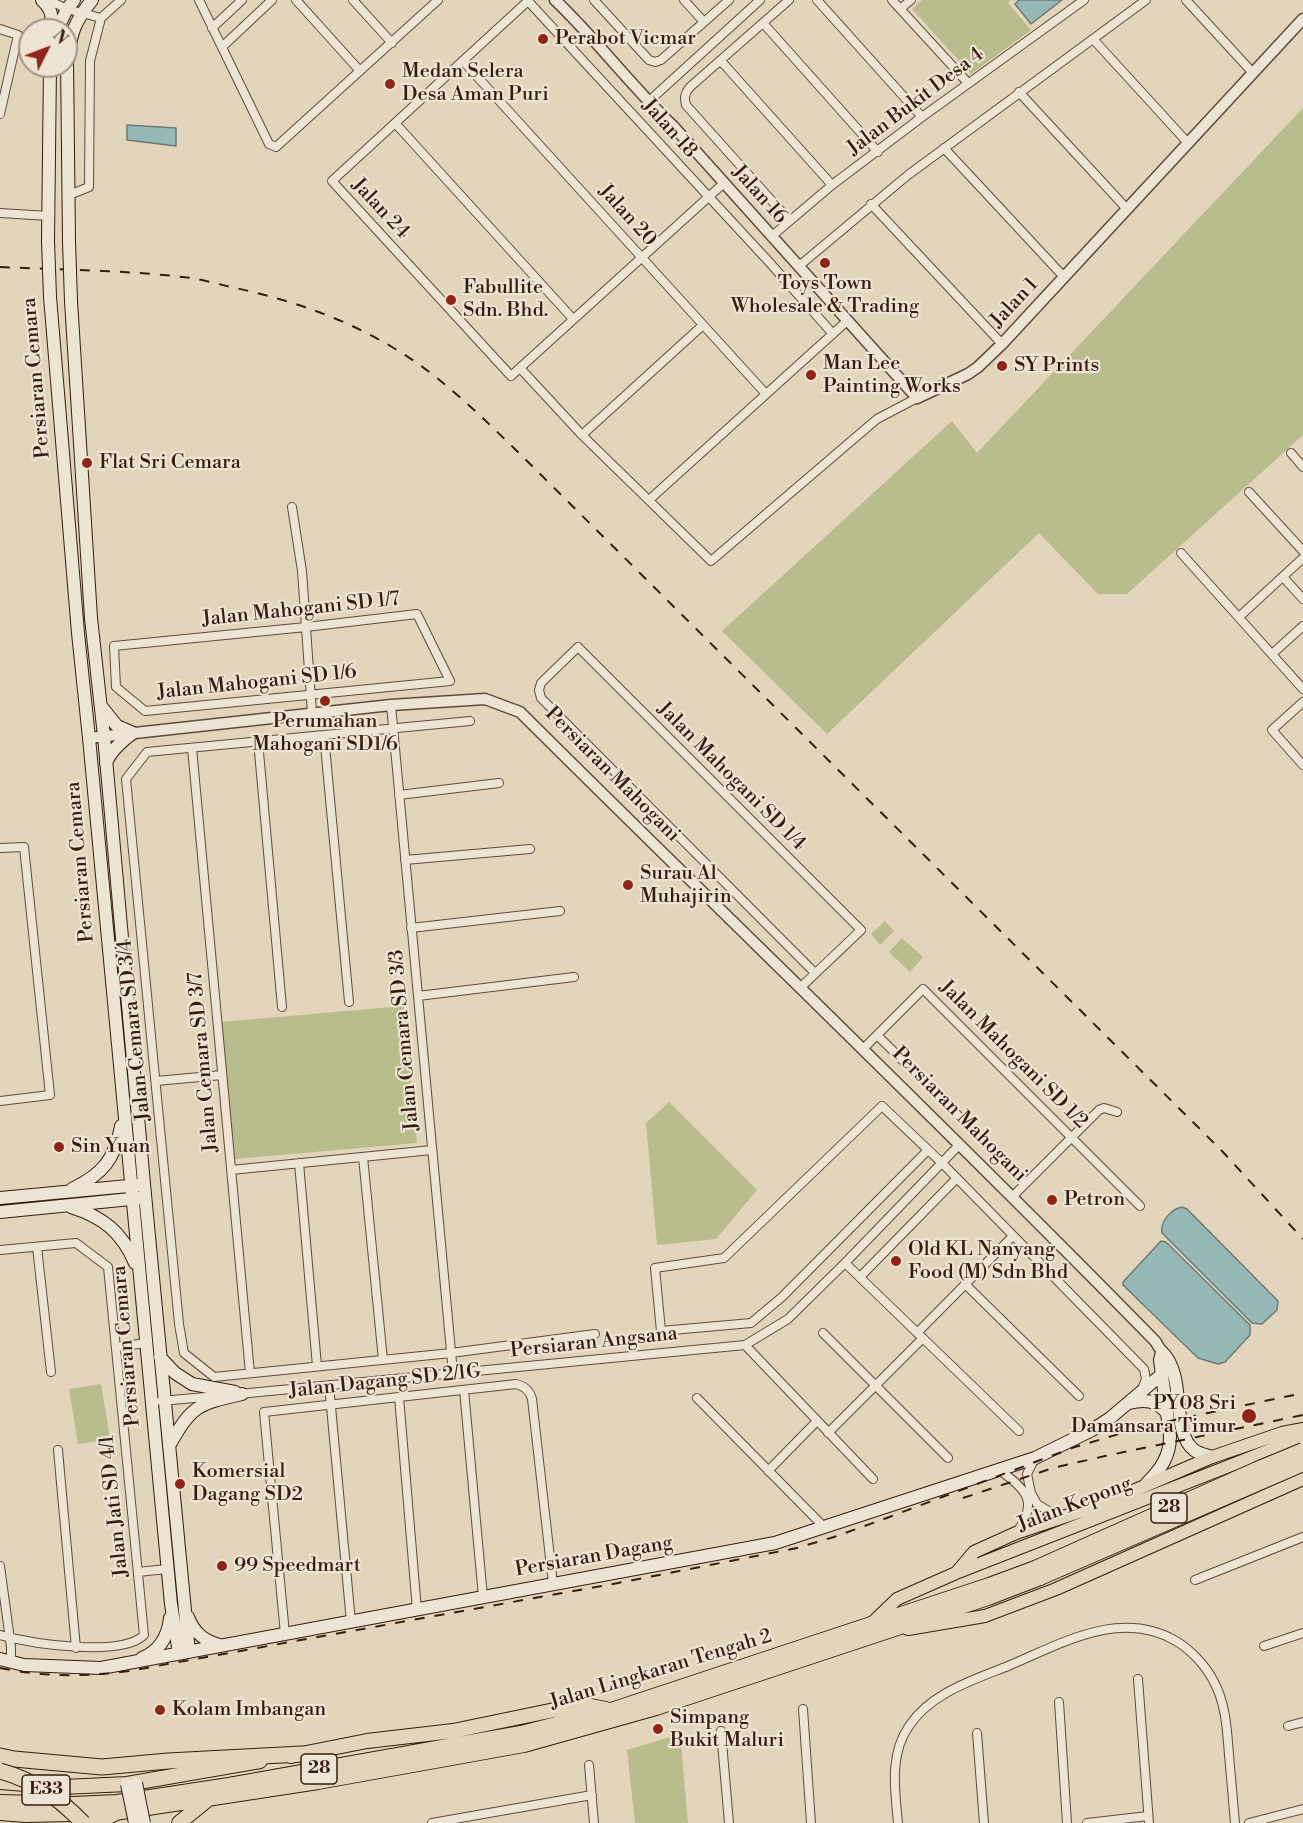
<!DOCTYPE html>
<html>
<head>
<meta charset="utf-8">
<style>
	body { margin:0 }
	#map { position:relative; width:1303px; height:1823px; overflow:hidden; background:#e3d5bb; font-family:"Libre Bodoni",serif }
	canvas { display:block }
	.north { position:absolute; left:18px; top:18px; width:60px; height:60px; box-sizing:border-box; background:#ede4d3; border:2px solid #a49485; border-radius:50%; rotate:48deg; font-size:16px; font-weight:700; line-height:24px; text-align:center; color:#371c10 }
	.north::after { content:''; display:block; margin:auto; width:21px; height:27px; background:#8f2418; clip-path:polygon(50% 0,100% 100%,50% 72%,0 100%) }
</style>
</head>
<body>
<div id="map">
<canvas width="1303" height="1823"></canvas>
<div class="north">N</div>
</div>
<script>
const c = document.querySelector('canvas').getContext('2d');
c.lineJoin = 'round';
function paint(path, color) {
  c.fillStyle = color;
  c.fill(path, 'evenodd');
}
function strokePath(path, color, width, dash) {
  c.strokeStyle = color;
  c.lineWidth = width;
  c.lineCap = dash ? 'butt' : 'round';
  c.setLineDash(dash || []);
  c.stroke(path);
}
function drawText(font, color, halo, rows, align = 'center') {
  c.font = font + ' "Libre Bodoni",serif';
  c.lineWidth = 4.5;
  c.setLineDash([]);
  c.textBaseline = 'middle';
  c.strokeStyle = halo;
  c.fillStyle = color;
  for (const [text, x, y, turn = 0] of rows) {
    c.save();
    c.translate(x, y);
    c.rotate((+turn || 0) * Math.PI / 180);
    c.textAlign = isNaN(turn) ? turn : align;
    if (halo) c.strokeText(text, 0, 0);
    c.fillText(text, 0, 0);
    c.restore();
  }
}
paint(new Path2D(`
	M922,0H1010L1008,3L1031,30L971,74L912,9Z
	M1303,108V435L1127,594H1098L1039,533L827,734L722,631L952,421L977,453Z
	M885,921L894,931L880,945L871,934Z
	M902,938L923,957L910,972L889,952Z
	M404,1006L417,1143L234,1159L221,1022Z
	M669,1102L757,1190L716,1239L657,1245L646,1123Z
	M101,1384L110,1439L78,1444L69,1389Z
	M680,1734L688,1823H635L627,1750Z`), '#b9bc8c');
const water = new Path2D(`
	M1019,0H1062L1031,24L1015,4Z
	M127,125L176,128V146L127,140Z
	M1182,1207L1187,1209L1278,1301L1277,1310L1262,1324L1252,1323L1162,1233C1160,1222 1171,1209 1182,1207Z
	M1161,1241L1166,1242L1250,1325V1335L1225,1362L1218,1364L1198,1358L1123,1285V1282Z`);
paint(water, '#96b8b6');
strokePath(water, '#707a74', 1.5);
const minor = new Path2D(`
	M48,0L67,9L101,18
	M199,0L269,144L276,147L438,0
	M296,0L360,71
	M353,0L392,43
	M529,0L332,181L511,376L724,183
	M594,0L649,60L655,62L661,60L729,0
	M684,0L704,22
	M789,0L690,87C685,93 684,97 686,105L789,220
	M817,0L922,117
	M892,0L968,83
	M1186,0L1253,73
	M528,1L770,263L833,334
	M900,9L911,0
	M101,18L121,0
	M763,23L878,152
	M212,28L242,0
	M0,29L18,35L0,114
	M1093,39L1188,143
	M222,47L272,0
	M463,61L766,394
	M721,61L832,185
	M1019,92L1127,209
	M648,102L760,0
	M395,123L573,319
	M944,148L1064,277
	M69,195L89,187L90,61L101,18
	M871,204L1002,344
	M0,213L49,216
	M772,236L832,185L922,117L1084,0
	M799,266L908,175L1146,0
	M520,368L582,435L711,561L877,419L917,398
	M582,435L703,325
	M1291,453L1303,467
	M1249,492L1303,551
	M649,500L847,321
	M292,507L302,571L312,713
	M1181,553L1303,689
	M1283,577L1303,599
	M417,614L450,681L145,711L116,687L114,646L306,627Z
	M1239,617L1303,558
	M1272,654L1303,626
	M1303,702L1272,730L1303,765
	M391,705L453,1373
	M470,721L147,752L126,779L179,1324L184,1353L214,1377L451,1353L595,1334
	M324,735L349,1002
	M258,741L282,1007
	M192,748L250,1373
	M399,795L499,783
	M0,848L24,847L50,1095L0,1101
	M405,860L530,849
	M411,928L560,911
	M801,987L861,930L578,647L541,683L539,690L541,698L815,973
	M418,996L574,977
	M877,1035L1026,1183
	M863,1049L923,989L1140,1206
	M156,1081L222,1075
	M928,1150L782,1297L751,1323L661,1331L655,1268L724,1258L882,1106L942,1163L1144,1369L1146,1379L1142,1389
	M363,1157L383,1360
	M299,1163L317,1366
	M231,1170L432,1150
	M1013,1196L1099,1110L1104,1108L1117,1112
	M37,1247L51,1372
	M0,1250L76,1243L108,1267L144,1635C121,1658 30,1643 0,1635
	M845,1263L1019,1431
	M860,1277L957,1178
	M965,1284L1079,1396
	M823,1333L948,1458
	M917,1333L1013,1236
	M745,1345L873,1479
	M116,1347L146,1343
	M329,1385L351,1622
	M464,1390L483,1597
	M239,1394L745,1345L788,1319L845,1263L960,1144
	M399,1397L417,1610
	M697,1398L824,1527
	M161,1401L217,1396
	M828,1433L923,1338
	M58,1450L76,1648
	M1035,1458L1027,1474L1031,1493L1037,1504L1050,1512L1065,1515
	M999,1470C1027,1489 1039,1503 1016,1533
	M768,1471L817,1421
	M0,1566L11,1647V1662
	M138,1572L167,1569
	M1195,1580L1303,1537
	M285,1634L264,1412L516,1384C524,1386 530,1391 532,1399L553,1584
	M1264,1646L1303,1633
	M1138,1679L1149,1823
	M1059,1702L1067,1823
	M803,1709L811,1823
	M1288,1726L1303,1722
	M721,1731L729,1823
	M977,1733L984,1823
	M589,1765L594,1823
	M432,1823L592,1795
	M898,1823C895,1790 889,1755 909,1726C931,1693 973,1680 1008,1666C1061,1644 1120,1608 1176,1641C1191,1650 1205,1665 1213,1680C1226,1703 1227,1730 1229,1755C1231,1778 1233,1800 1235,1823
	M1087,1823L1148,1816
	M1249,1823L1303,1809`);
const tertiary = new Path2D(`
	M555,0C597,40 632,87 674,127L917,398L968,374L978,367L1002,344L1303,19
	M89,738L391,705L485,699L520,712C731,922 947,1128 1155,1341L1162,1352`);
const secondary = new Path2D(`
	M42,0C53,11 52,16 51,30
	M57,30L67,9L74,0
	M48,241L50,66
	M69,242L67,59C72,31 74,23 92,0
	M50,297L78,633L89,738L171,1604L179,1653
	M71,301L91,618L104,736L144,1184L189,1652
	M101,706L117,726L133,733
	M106,763C111,750 122,741 133,733
	M72,1189C103,1174 115,1159 121,1126
	M0,1198L139,1185
	M71,1207C103,1217 122,1232 135,1263
	M0,1212L141,1198
	M160,1357L175,1373L192,1384L235,1392
	M1129,1403C1145,1399 1156,1400 1167,1413
	M169,1446C192,1405 198,1404 242,1394
	M1147,1483C1161,1469 1170,1456 1170,1436L1160,1360L1162,1352C1187,1376 1170,1431 1194,1450C1199,1454 1206,1455 1212,1457
	M188,1617C194,1633 204,1641 220,1645
	M142,1658C160,1651 168,1636 170,1618
	M0,1659L24,1665L101,1668L775,1543L1035,1458L1092,1430L1109,1419L1161,1375`);
const primary = new Path2D(`
	M957,1572L974,1552L1016,1533L1105,1503L1212,1457L1282,1433L1303,1429
	M871,1624L897,1599L956,1573L1303,1437
	M908,1629L985,1616L1056,1589L1303,1479`);
const trunk = new Path2D(`
	M291,1756L367,1741L453,1731L569,1707L585,1705L606,1709
	M0,1782L63,1787L127,1784L260,1761
	M0,1802L74,1804L117,1802L229,1785L521,1733L611,1710L989,1585L1035,1568
	M0,1813L26,1815L115,1813L318,1782L524,1745L656,1708L988,1598L1040,1578
	M179,1823L206,1801`);
const motorway = new Path2D(`
	M0,1756L14,1759L102,1767L168,1761L301,1754
	M95,1823L115,1813`);
strokePath(minor, '#624a3b', 10);
strokePath(tertiary, '#624a3b', 13);
strokePath(secondary, '#371c10', 14);
strokePath(primary, '#371c10', 14);
strokePath(trunk, '#371c10', 16);
strokePath(motorway, '#371c10', 17);
strokePath(minor, '#ede4d3', 8);
strokePath(tertiary, '#ede4d3', 10);
strokePath(secondary, '#ede4d3', 12);
strokePath(primary, '#e3d5bb', 12);
strokePath(trunk, '#e3d5bb', 14);
strokePath(motorway, '#e3d5bb', 15);
strokePath(new Path2D(`
	M0,267C63,270 128,270 191,278C204,280 218,284 231,287C287,299 342,317 392,347C439,374 482,417 521,455L1222,1151L1303,1239
	M963,1498L1053,1468L1105,1456L1303,1415
	M0,1668C46,1677 83,1677 129,1671L618,1583L797,1548L834,1537L884,1519L1075,1447L1146,1426L1303,1393`), '#371c10', 2, [10, 10]);
const secondaryBridge = new Path2D(`
	M48,241L50,297
	M69,242L71,301
	M136,1783L144,1823
	M127,1784L135,1823`);
const trunkBridge = new Path2D(`
	M1035,1568L1257,1469L1303,1450
	M1040,1578L1303,1464`);
const motorwayBridge = new Path2D(`
	M0,1771C35,1781 58,1797 83,1823`);
strokePath(secondaryBridge, '#371c10', 14, []);
strokePath(trunkBridge, '#371c10', 16, []);
strokePath(motorwayBridge, '#371c10', 17, []);
strokePath(secondaryBridge, '#ede4d3', 12);
strokePath(trunkBridge, '#e3d5bb', 14);
strokePath(motorwayBridge, '#e3d5bb', 15);
for (const [x, y, r, color] of [
	[543,39,6,"#8f2418"],
	[390,84,6,"#8f2418"],
	[825,263,6,"#8f2418"],
	[451,300,6,"#8f2418"],
	[1002,366,6,"#8f2418"],
	[811,375,6,"#8f2418"],
	[87,463,6,"#8f2418"],
	[325,701,6,"#8f2418"],
	[628,885,6,"#8f2418"],
	[59,1147,6,"#8f2418"],
	[1052,1200,6,"#8f2418"],
	[896,1261,6,"#8f2418"],
	[1249,1416,8,"#8f2418"],
	[180,1484,6,"#8f2418"],
	[222,1566,6,"#8f2418"],
	[160,1710,6,"#8f2418"],
	[658,1729,6,"#8f2418"]
]) {
  const dot = new Path2D();
  dot.arc(x, y, r, 0, 2 * Math.PI);
  c.fillStyle = color;
  c.fill(dot);
  strokePath(dot, '#ede4d3', 2);
}
for (const [x, y, w] of [
	[1169,1508,36],
	[319,1769,36],
	[46,1790,48]
]) {
  const box = new Path2D();
  box.roundRect(x - w / 2, y - 15, w, 30, 4.5);
  c.fillStyle = '#ede4d3';
  c.fill(box);
  strokePath(box, '#371c10', 1.5);
}
drawText('bold 18px', '#371c10', null, [
	["28",1169,1508],
	["28",319,1769],
	["E33",46,1790]
]);
drawText('20px', '#371c10', '#ede4d3', [
	["Perabot Vicmar",555,39],
	["Medan Selera",402,72],
	["Desa Aman Puri",402,95],
	["Toys Town",825,284,"center"],
	["Wholesale & Trading",825,307,"center"],
	["Fabullite",463,288],
	["Sdn. Bhd.",463,311],
	["Man Lee",823,364],
	["Painting Works",823,387],
	["SY Prints",1014,366],
	["Flat Sri Cemara",99,463],
	["Perumahan",325,722,"center"],
	["Mahogani SD1/6",325,745,"center"],
	["Surau Al",640,874],
	["Muhajirin",640,897],
	["Sin Yuan",71,1147],
	["Petron",1064,1200],
	["Old KL Nanyang",908,1250],
	["Food (M) Sdn Bhd",908,1273],
	["PY08 Sri",1236,1404,"right"],
	["Damansara Timur",1236,1427,"right"],
	["Komersial",192,1472],
	["Dagang SD2",192,1495],
	["99 Speedmart",234,1566],
	["Kolam Imbangan",172,1710],
	["Simpang",670,1718],
	["Bukit Maluri",670,1741]
], 'left');
drawText('20px', '#371c10', '#ede4d3', [
	["Jalan Bukit Desa 4",916,102,-37],
	["Jalan 18",669,129,48],
	["Jalan 16",759,195,48],
	["Jalan 24",380,209,47],
	["Jalan 20",627,216,48],
	["Jalan 1",1015,303,-47],
	["Persiaran Cemara",37,378,-95],
	["Jalan Mahogani SD 1/7",301,610,-6],
	["Jalan Mahogani SD 1/6",257,683,-6],
	["Persiaran Mahogani",612,775,45],
	["Jalan Mahogani SD 1/4",731,777,45],
	["Persiaran Cemara",81,862,-95],
	["Jalan Cemara SD 3/4",135,1030,-96],
	["Jalan Cemara SD 3/3",405,1040,-95],
	["Jalan Mahogani SD 1/2",1013,1055,45],
	["Jalan Cemara SD 3/7",204,1062,-95],
	["Persiaran Mahogani",959,1115,45],
	["Persiaran Angsana",594,1343,-6],
	["Persiaran Cemara",127,1346,-95],
	["Jalan Dagang SD 2/1G",385,1382,-6],
	["Jalan Kepong",1075,1505,-21],
	["Jalan Jati SD 4/1",115,1506,-96],
	["Persiaran Dagang",594,1557,-10],
	["Jalan Lingkaran Tengah 2",661,1670,-17]
]);
</script>
</body>
</html>
